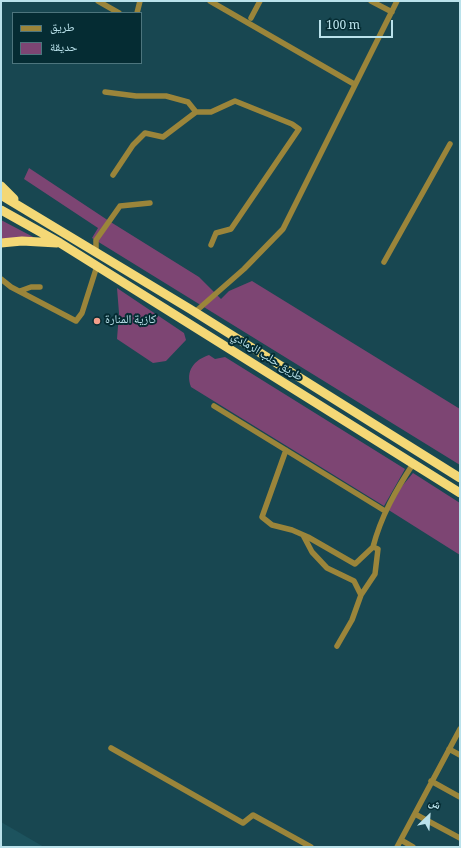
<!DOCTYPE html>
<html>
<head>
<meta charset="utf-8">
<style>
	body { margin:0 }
	#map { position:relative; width:461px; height:848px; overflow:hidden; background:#184751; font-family:Georgia,"Noto Naskh Arabic",serif }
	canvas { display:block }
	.frame { position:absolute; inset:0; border:2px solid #bae2eb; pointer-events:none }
	.legend { position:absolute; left:12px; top:12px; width:130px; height:52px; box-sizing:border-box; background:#052c33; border:1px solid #4d757d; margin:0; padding:5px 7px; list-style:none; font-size:12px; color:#bae2eb }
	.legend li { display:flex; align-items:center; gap:8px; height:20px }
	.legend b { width:20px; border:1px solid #4d757d }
	.north { position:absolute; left:409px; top:796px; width:40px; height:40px; -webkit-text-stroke:3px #052c33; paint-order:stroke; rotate:25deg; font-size:11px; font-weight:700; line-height:16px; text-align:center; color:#bae2eb }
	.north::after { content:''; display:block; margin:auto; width:14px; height:18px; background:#bae2eb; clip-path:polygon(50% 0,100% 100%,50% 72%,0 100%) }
	.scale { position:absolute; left:319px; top:20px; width:74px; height:18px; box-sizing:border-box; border:2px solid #bae2eb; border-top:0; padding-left:5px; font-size:12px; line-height:14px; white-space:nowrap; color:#bae2eb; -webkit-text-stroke:3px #052c33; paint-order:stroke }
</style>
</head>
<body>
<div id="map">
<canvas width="461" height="848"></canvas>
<div class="frame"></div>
<ul class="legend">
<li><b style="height:5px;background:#9b853a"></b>طريق</li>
<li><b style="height:11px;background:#7d4573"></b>حديقة</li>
</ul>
<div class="north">ش</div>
<div class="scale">100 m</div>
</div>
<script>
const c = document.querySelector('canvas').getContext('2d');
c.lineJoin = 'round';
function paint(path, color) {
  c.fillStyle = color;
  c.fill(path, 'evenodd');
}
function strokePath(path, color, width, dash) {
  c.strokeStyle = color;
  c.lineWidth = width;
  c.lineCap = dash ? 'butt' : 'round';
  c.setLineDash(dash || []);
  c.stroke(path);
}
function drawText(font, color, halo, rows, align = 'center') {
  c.font = font + ' Georgia,"Noto Naskh Arabic",serif';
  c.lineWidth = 4;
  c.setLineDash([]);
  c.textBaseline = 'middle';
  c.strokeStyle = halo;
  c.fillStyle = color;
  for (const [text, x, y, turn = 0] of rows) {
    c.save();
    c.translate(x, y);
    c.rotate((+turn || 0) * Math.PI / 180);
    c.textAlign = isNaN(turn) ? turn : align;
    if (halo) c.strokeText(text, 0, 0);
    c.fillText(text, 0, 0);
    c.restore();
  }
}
paint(new Path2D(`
	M1,822L44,847H1Z`), '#1d535e');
paint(new Path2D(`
	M29,168L109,221L199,277L221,299L229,291L252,281L460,409V465L92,238L98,228L24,179Z
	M1,220L39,240L1,239Z
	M117,288L184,333L186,340L166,361L153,363L117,339L119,313Z
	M209,355L215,359L225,357L405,469L384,506L191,387C185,371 194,360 209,355Z
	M413,473L460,503V555L387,509L393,497Z`), '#7d4573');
strokePath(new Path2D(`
	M98,1L119,13
	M210,1L354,84
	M371,1L392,12
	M137,13L140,1
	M251,18L260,1
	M105,92L136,96H166L188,102L196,112
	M113,175L133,145L145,133L163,137L196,112H211L235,101L292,124L299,129L231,229L216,233L211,245
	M96,252V240L120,206L150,203
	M384,262L450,144
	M1,279L11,287L76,321L82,313L97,266
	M20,291L31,287H40
	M195,312L244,269L283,229L397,1
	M214,406L385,511
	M286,450L262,517L272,525L292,530L308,537L355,564L373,547
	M303,535L312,552L327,568L354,581L361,595
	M337,646L352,620L361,595L375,574L378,549L373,547C381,516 396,490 413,464
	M111,748L243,823L253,815L311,847
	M449,749L460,755
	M431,781L460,797
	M415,814L460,838
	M401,840L413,847
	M397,847L460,729`), '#9b853a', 5.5);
strokePath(new Path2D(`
	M1,186L14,199
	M1,195L190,309L460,478
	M1,210L60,243L460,493
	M1,243L22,241L57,243`), '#f4d876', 9);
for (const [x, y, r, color] of [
	[97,321,4,"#f49e8a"]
]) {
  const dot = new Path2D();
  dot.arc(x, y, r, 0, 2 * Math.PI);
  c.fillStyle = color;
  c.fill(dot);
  strokePath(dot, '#052c33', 1.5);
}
drawText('12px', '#bae2eb', '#052c33', [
	["كازية المنارة",105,321]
], 'left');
drawText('12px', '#bae2eb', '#052c33', [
	["طريق حلب الرمادي",266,358,32]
]);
</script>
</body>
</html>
